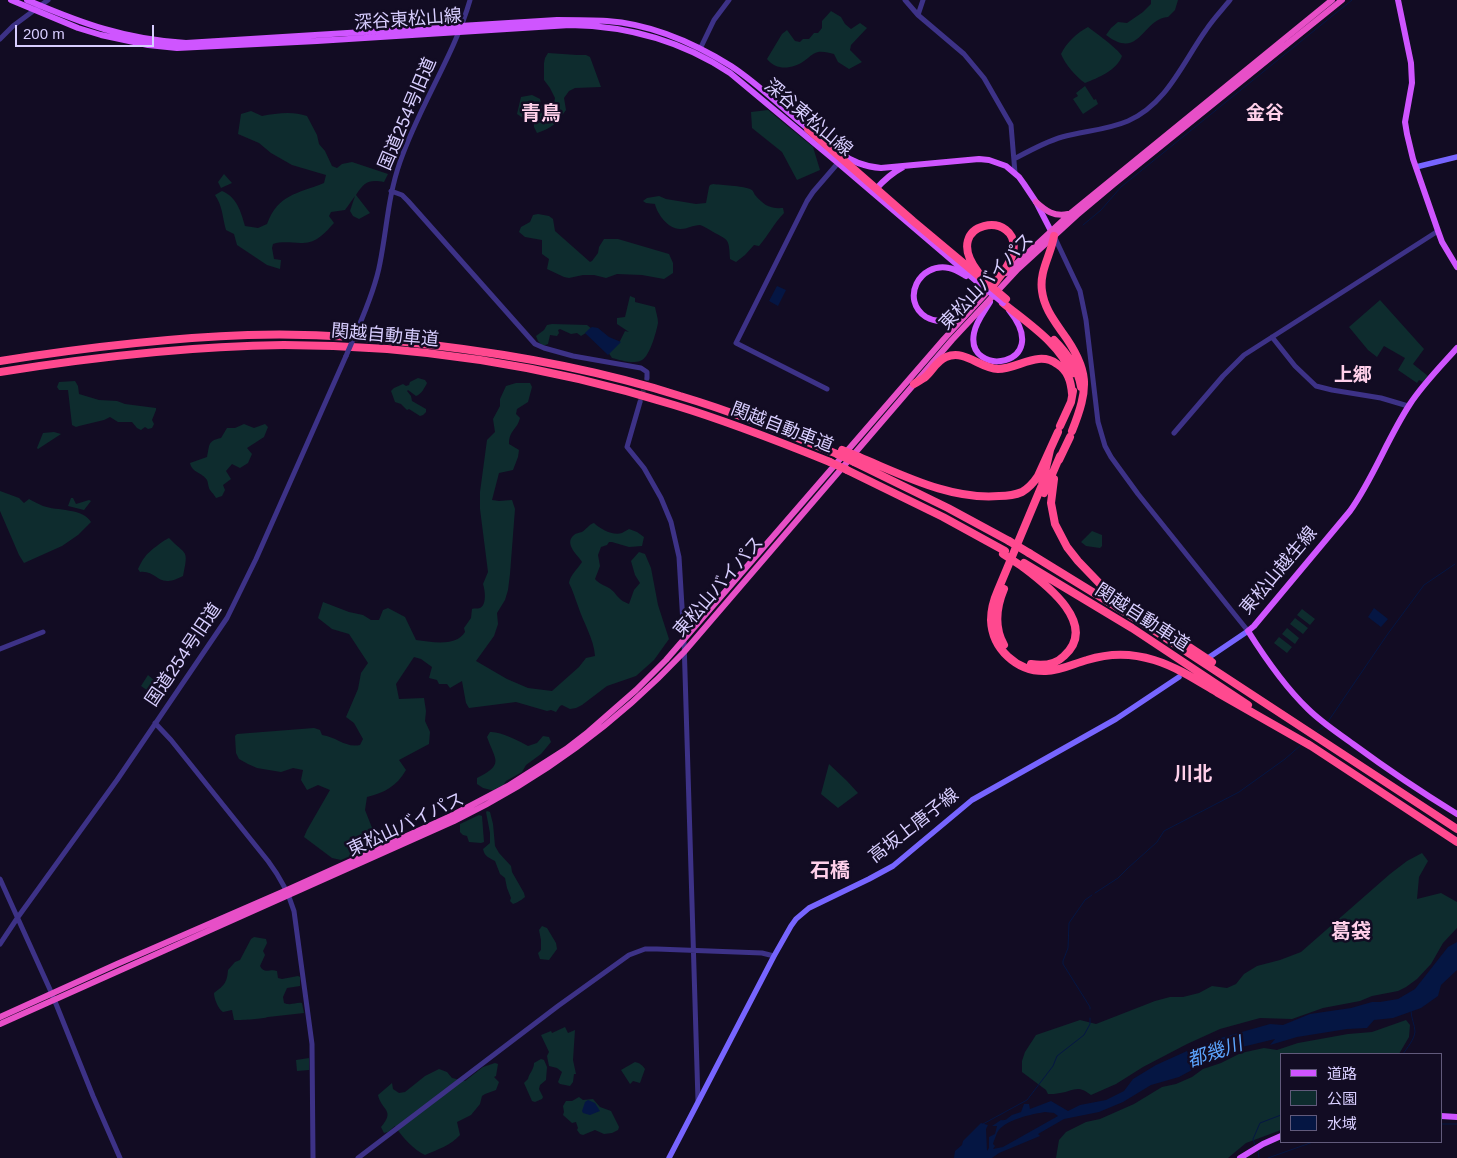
<!DOCTYPE html>
<html>
<head>
<meta charset="utf-8">
<style>
	body { margin:0 }
	#map { position:relative; width:1457px; height:1158px; overflow:hidden; background:#120c23; font-family:Arial,"Noto Sans JP",sans-serif }
	canvas { display:block }
	.legend { position:absolute; left:1280px; top:1053px; width:162px; height:90px; box-sizing:border-box; background:#120c23; border:1px solid #615a7b; margin:0; padding:6px 9px; list-style:none; font-size:15px; color:#d8ceff }
	.legend li { display:flex; align-items:center; gap:10px; height:25px }
	.legend b { width:25px; border:1px solid #615a7b }
	.scale { position:absolute; left:15px; top:25px; width:139px; height:22px; box-sizing:border-box; border:2px solid #d8ceff; border-top:0; padding-left:6px; font-size:15px; line-height:18px; white-space:nowrap; color:#d8ceff; -webkit-text-stroke:4px #120c23; paint-order:stroke }
</style>
</head>
<body>
<div id="map">
<canvas width="1457" height="1158"></canvas>
<ul class="legend">
<li><b style="height:6px;background:#cf55ff"></b>道路</li>
<li><b style="height:14px;background:#0e2c2e"></b>公園</li>
<li><b style="height:14px;background:#051643"></b>水域</li>
</ul>
<div class="scale">200 m</div>
</div>
<script>
const c = document.querySelector('canvas').getContext('2d');
c.lineJoin = 'round';
function paint(path, color) {
  c.fillStyle = color;
  c.fill(path, 'evenodd');
}
function strokePath(path, color, width, dash) {
  c.strokeStyle = color;
  c.lineWidth = width;
  c.lineCap = dash ? 'butt' : 'round';
  c.setLineDash(dash || []);
  c.stroke(path);
}
function drawText(font, color, halo, rows, align = 'center') {
  c.font = font + ' Arial,"Noto Sans JP",sans-serif';
  c.lineWidth = 5;
  c.setLineDash([]);
  c.textBaseline = 'middle';
  c.strokeStyle = halo;
  c.fillStyle = color;
  for (const [text, x, y, turn = 0] of rows) {
    c.save();
    c.translate(x, y);
    c.rotate((+turn || 0) * Math.PI / 180);
    c.textAlign = isNaN(turn) ? turn : align;
    if (halo) c.strokeText(text, 0, 0);
    c.fillText(text, 0, 0);
    c.restore();
  }
}
paint(new Path2D(`
	M1151,0H1178L1175,10L1168,17C1142,19 1140,61 1106,35L1111,28L1118,22L1127,23L1143,12L1151,4Z
	M831,11L841,17L845,24L851,29L860,23L867,28L851,45L850,50L862,62L849,69L838,62L834,54C829,53 823,51 818,52C811,54 810,57 804,61C793,69 776,71 767,59L782,34L787,30L795,41L800,42L803,39H809L814,33H818L822,28V21Z
	M1088,27C1096,33 1117,48 1122,56C1117,70 1098,78 1085,83C1076,77 1065,64 1061,54C1066,43 1078,32 1088,27Z
	M548,53L577,55H586L590,57L601,87L575,88L569,91L564,98L566,110C557,122 553,128 537,133L534,127V119L530,117L523,118L517,114L521,97L532,95L540,99L544,117L553,109L555,98L550,88L544,80V63L545,58Z
	M1085,86L1094,100L1096,99L1098,104L1083,114L1073,99L1078,96L1076,93Z
	M768,110L813,147L820,170L797,180L782,152L752,128L751,112Z
	M251,111L262,116C277,113 293,111 307,116L317,135L319,144L325,151L332,166L337,168L342,164L352,162L388,174L384,182C369,179 364,182 356,195L370,213L359,219L353,216L350,211L355,196L345,210L331,212L329,216L334,223C325,233 316,244 301,243C291,243 283,241 273,244L272,248L274,259L281,260L280,269L267,265L237,245L234,234L226,230C222,216 223,207 215,195L222,191C237,197 241,212 245,226L258,228L267,224C278,194 297,194 324,183L326,175L292,165L271,153L259,143L238,134L241,114Z
	M224,174L232,183L221,188L218,182Z
	M713,184C721,185 743,186 750,189C754,191 753,192 755,195C764,205 769,209 783,208L784,213C774,223 768,236 759,246L754,245L745,255L736,262L730,259C729,236 728,241 710,230C706,228 704,226 700,225C693,225 687,229 681,229C669,230 657,214 655,204L646,203L643,201L647,198L659,196L666,199L696,204L706,203L709,187L710,185Z
	M538,214L549,216L553,219L555,231L590,262L592,261L598,253L599,247L604,239H618L669,254L673,263V273L664,279L642,275L617,274L606,278L594,275H583L569,278L564,277L547,269L549,259L542,254V240L525,237L519,232L521,227L530,222L533,215Z
	M630,296L635,298V302L655,307C656,312 658,318 658,323C656,333 649,359 640,361C632,364 620,360 612,358L608,352L619,343L625,331L629,332L617,324V318L625,317Z
	M1380,300L1424,349L1413,364L1428,376L1423,382L1419,380L1417,383L1398,370L1405,358L1384,346L1377,357L1368,350L1349,327Z
	M552,324L587,325L592,329L581,336L577,333L571,334L560,329L558,330L559,333L557,336L550,335L548,344L543,346L538,341L536,336L544,330L547,325Z
	M418,378L425,380L427,383C425,387 421,395 416,396L408,390L407,391L411,396L412,401L426,409V412L423,415L420,416L409,409L407,410L401,404L395,402L391,391L394,388L403,384L406,386L409,385L410,382Z
	M75,381L78,386L79,394L99,400L117,401L125,404L156,408V410L152,420L154,424L152,428L148,429L145,427L141,430L137,428L132,422H118L110,417L104,420L79,426L76,427L72,425L68,390H59L57,387L59,382Z
	M516,383H530L532,387L528,402L517,409L516,414L520,418C517,430 509,430 509,444L519,450L518,457L513,470L499,473L492,500L499,501L512,500L515,509L510,574L508,590L505,600L497,613L498,624L494,636L476,661L507,679L528,688L552,691L579,667L586,658L595,656C594,639 583,622 578,606C575,598 573,591 569,583C570,575 577,570 582,562C579,556 563,544 574,535C576,533 579,533 582,532C587,529 588,525 594,523C600,529 613,536 622,533C624,532 627,530 629,529L637,532L644,537L642,546L629,547L612,542H609L607,545L601,547L598,555L600,566L595,579C599,584 604,585 609,588C618,594 616,599 629,604L634,590L640,583L635,575L631,561L639,552L645,554L651,568L658,605L669,639L654,660L636,676L607,686L582,705L576,708L570,709L562,705L560,706L556,712L551,710L547,711L516,702L469,708L466,703L462,681L450,688L447,684H439L437,680L429,678L432,667L421,659L414,657L396,684L399,699L424,698L426,711L425,721L430,732L429,744L399,760L406,770C397,786 384,793 367,797L365,810L378,843L369,847L359,849L357,853L341,860L332,858L304,837L307,830L330,790L318,785L307,790L301,780L303,770L293,768L281,772L257,768L248,764L239,759L236,753L235,736L237,734L314,728L320,730L322,735C337,737 345,748 360,745L363,739L354,723L346,717L358,689L361,673L368,663L349,634L332,629L318,618L323,602L349,612L363,615L371,620H379L383,610L388,608L405,617L416,640C432,642 456,647 465,632L464,628L471,618L472,609C474,608 477,609 480,608C487,605 485,590 483,584L488,572L480,509V492L487,440L495,432L493,419L500,406V399L506,386Z
	M244,424L254,428L265,424L268,427L264,437L247,448L252,454L248,463L240,468L232,464L226,471L231,479L223,485L225,490L222,496L216,498C214,494 210,491 209,488C208,485 208,482 207,480C202,472 192,473 190,463L207,457C210,445 207,441 221,438L227,428H235Z
	M54,432L61,434L38,449L37,448L43,433Z
	M0,491L19,498L24,503L29,499C33,501 38,504 43,506C57,511 83,508 91,522L78,535L62,546L24,563L19,555L0,511Z
	M71,498H73L76,504L89,500L91,501L84,510L68,506Z
	M1092,531L1102,535V546L1100,548L1086,546L1081,542Z
	M169,538C186,556 189,548 183,576C156,590 159,570 140,572L138,569C140,565 142,560 145,557C148,552 164,540 169,538Z
	M1302,609L1315,619L1310,625L1297,615Z
	M1295,618L1308,628L1303,634L1290,624Z
	M1287,628L1299,638L1295,644L1282,634Z
	M1279,637L1292,647L1287,653L1274,643Z
	M148,675L156,682L158,689L154,695L141,686Z
	M490,732C500,731 519,741 528,746L537,743L543,736L549,737L551,742L541,754L526,765L522,772L506,781L502,787L495,791L483,788L477,784V778C505,764 495,760 487,737Z
	M829,764L847,781L858,793L838,808L821,794Z
	M487,811L490,812L493,824L495,846L499,853L511,866L512,872L524,893L525,897C522,900 516,903 513,904L510,901L511,898L507,888L505,878L500,874L495,861C488,857 485,857 483,849L490,843V833L486,812Z
	M479,815L482,816L484,842L481,843L469,842L467,836L463,835L460,832V824Z
	M1422,853L1428,861L1419,877L1417,899L1441,893L1457,902V928L1443,943L1431,964L1417,979L1406,987L1398,991L1372,996L1360,1001L1323,1008L1292,1019L1260,1018L1220,1029L1187,1044L1143,1067L1116,1084L1091,1095C1077,1084 1074,1091 1060,1093C1056,1094 1052,1094 1048,1094L1046,1090L1022,1072V1061L1025,1052L1036,1035L1080,1020L1096,1024L1155,1001L1170,997H1183L1199,993L1212,986L1227,988L1236,984L1244,974L1257,966L1280,960L1301,952L1390,874L1407,861Z
	M542,926L547,928L556,943L557,949L549,960L540,959L538,953L541,950V940L539,930Z
	M254,937L266,939L267,943L263,951L265,955L260,966C265,975 270,968 277,971L278,978L282,979L298,976L300,977V986L287,988L283,997L284,1003C291,1006 296,1002 302,1003L304,1013L268,1017C263,1019 243,1020 236,1020H234L232,1010L223,1012C218,1009 214,998 214,993C223,986 227,984 228,970L235,962L240,960L251,939Z
	M1406,1020L1410,1025L1409,1037L1399,1054H1281V1130L1246,1143L1228,1158H1056L1059,1140L1066,1132L1086,1122L1100,1119L1134,1104L1162,1087L1176,1084L1192,1077L1203,1069L1221,1063L1241,1053L1264,1048L1277,1050L1298,1043L1348,1034L1372,1032Z
	M565,1027L568,1033L575,1030L573,1060L576,1074H574L573,1082L570,1086L560,1084L558,1082L562,1072L557,1068L549,1066L547,1056L549,1052L541,1035L551,1031L552,1033Z
	M309,1058V1070L297,1071L296,1060Z
	M541,1059L544,1060L547,1067L546,1080L540,1085L539,1089L543,1097L542,1099L535,1102L532,1101L524,1083L528,1079C529,1073 534,1070 534,1063Z
	M635,1062C640,1063 642,1065 645,1069L640,1083L633,1081L630,1084L621,1070Z
	M495,1063L498,1064L496,1076L494,1077L499,1082L496,1090L485,1094L482,1096L480,1104L471,1115L457,1122L460,1135C451,1145 437,1150 425,1155C414,1150 402,1137 395,1126L388,1132L384,1133L381,1127C396,1110 381,1110 378,1095L392,1083L393,1089L399,1093L405,1092L425,1076L439,1069L447,1072L452,1078L465,1081L483,1067Z
	M579,1097L583,1100L593,1099L600,1107L611,1111L619,1127L618,1130L612,1133L604,1134L595,1130L583,1135L580,1134L577,1130L578,1128L576,1122L572,1123L563,1115L564,1112L563,1106L566,1101H572Z`), '#0e2c2e');
paint(new Path2D(`
	M777,286L786,290L778,306L769,301Z
	M592,327L598,328L609,337L621,342L608,355L585,333L589,329Z
	M1374,608L1388,619L1381,627L1368,617Z
	M1457,942V970L1441,985L1438,996L1421,1008L1393,1018L1374,1020L1367,1028L1347,1029L1297,1037L1270,1045L1275,1039L1238,1048L1214,1058L1179,1077L1151,1085L1123,1102L1099,1112L1064,1119L1038,1134L1040,1136L999,1153L992,1158H954L955,1151L962,1145L963,1141L981,1123L988,1125L986,1129L987,1151L989,1148V1137L995,1134L997,1126H992L1001,1120C1007,1121 1007,1118 1012,1115C1015,1114 1018,1113 1021,1112L1024,1104H1029L1030,1109L1051,1101L1068,1111L1080,1105L1106,1100L1124,1091L1133,1079L1156,1065L1187,1051L1189,1055L1202,1047L1210,1041L1270,1024L1283,1025L1310,1014L1351,1008L1372,1002H1380L1398,999L1415,989L1448,947ZM1045,1112L1054,1113L1058,1116L1003,1147L993,1149L995,1146L993,1144C994,1140 996,1136 997,1133C1003,1120 1032,1114 1045,1112Z
	M588,1100L595,1103L600,1111L590,1115L583,1113L582,1111L585,1102Z`), '#051643');
strokePath(new Path2D(`
	M1083,225L1101,210L1121,187L1352,0
	M1327,723L1387,635L1424,585L1455,564
	M1316,733L1324,726
	M1095,893L1118,878L1128,868L1157,842L1164,831L1239,792L1285,759L1301,745
	M1090,1009V1007L1063,964V961L1068,948L1069,923L1085,900L1092,895
	M1403,1054C1407,1048 1414,1040 1415,1032C1415,1025 1411,1018 1411,1011
	M983,1124L1027,1100L1053,1066L1057,1056L1084,1035L1090,1024V1018
	M1441,1124H1457
	M1255,1145L1253,1139L1260,1123L1281,1115
	M1258,1151L1259,1158
	M1268,1158L1313,1142`), '#051643', 1);
strokePath(new Path2D(`
	M640,402L647,378`), '#302944', 5, [5, 2.5]);
strokePath(new Path2D(`
	M905,0L918,15L964,54L984,78L1011,125L1015,173
	M918,15L923,0
	M0,39L13,26L48,0
	M700,49L714,20L729,0
	M1014,159C1029,151 1045,142 1062,137C1084,131 1107,130 1128,121C1167,104 1183,62 1206,30C1213,19 1222,10 1230,0
	M391,191L402,195L408,201L535,344L544,348L573,356L641,368L647,372V378
	M1054,236L1080,291L1086,320L1098,422L1105,446L1111,457L1138,494L1248,631
	M358,328C367,307 376,285 380,263C387,228 388,196 400,162C419,106 454,56 470,0
	M1272,337L1295,366L1316,386L1332,390L1381,398L1408,406
	M827,389L736,343L807,201L813,192L838,163
	M640,402L627,447L644,468L661,498L671,522L679,557L684,640L698,1101
	M1174,433L1223,376L1244,355L1438,231
	M0,649L43,632
	M155,723L171,740L268,861C280,877 288,891 294,911L312,1044L313,1158
	M0,879L52,994L93,1096L120,1158
	M0,944L18,917L117,780L227,618L256,559L346,356
	M358,1158L558,1006L629,955L645,949H657L762,953L774,956`), '#3d3287', 5);
strokePath(new Path2D(`
	M1416,167L1457,157
	M1208,658L1248,631
	M669,1158L774,956L791,926L796,919L809,908L869,879L893,866L972,800L1116,719L1179,677`), '#7765ff', 5.5);
strokePath(new Path2D(`
	M11,0L78,28L101,35L148,45L177,48L317,41L570,25C627,26 682,41 730,73L838,163L982,286
	M27,0C81,23 126,40 186,43L557,20C574,20 591,20 607,21C651,24 694,43 731,66C760,85 784,110 811,131
	M1398,0L1411,63L1412,83L1405,122L1407,134L1413,159L1438,231L1442,242L1457,267
	M839,152C852,162 864,167 881,168L979,159L989,160L1006,166L1019,177L1024,184L1036,202L1053,235
	M876,189C884,180 892,173 903,167
	M966,276C961,273 955,269 949,268C919,262 900,300 926,317C933,321 941,322 948,320C958,317 966,310 974,304
	M990,302C984,312 976,322 974,333C965,379 1055,367 1009,310
	M1457,348C1441,366 1423,384 1410,404C1387,439 1374,477 1350,511L1254,626L1248,631C1265,658 1284,686 1308,709C1321,722 1338,733 1353,744C1387,769 1421,792 1457,814
	M1441,1116L1457,1117
	M1240,1158L1263,1144L1281,1136`), '#cf55ff', 6);
strokePath(new Path2D(`
	M1036,202C1046,211 1054,217 1068,214
	M1006,273L1072,212L1332,0
	M0,1017L117,964L287,890L451,816L508,786L566,749L588,732L636,690L666,660L944,339L992,287
	M0,1024L454,821C541,779 618,722 684,652L952,340L1018,269L1077,215L1114,184L1342,0`), '#e74fc7', 6);
strokePath(new Path2D(`
	M808,129L913,221L986,282
	M1054,236C1051,255 1039,271 1042,291C1044,307 1053,319 1062,332C1090,370 1089,388 1072,431
	M978,272C938,220 1022,208 1013,253C1010,264 1002,274 995,283
	M1003,303C1026,322 1062,345 1071,374
	M1054,340C1067,353 1078,368 1081,387
	M0,361C82,348 164,338 248,335C309,333 371,337 432,345C516,355 599,370 680,396C734,412 785,433 837,454
	M0,372C94,357 188,346 284,345C415,345 549,366 674,405C727,421 778,441 830,462
	M914,384C917,382 921,380 924,378C932,372 936,361 946,357C965,349 979,368 998,369C1018,369 1038,350 1057,364C1068,371 1071,381 1072,394
	M1060,426L1071,402L1073,391
	M1050,450L1042,485L998,590C994,599 991,609 991,620C992,649 1017,672 1046,671C1060,671 1073,664 1087,660C1109,653 1132,653 1154,660C1177,667 1198,681 1218,693C1249,711 1280,728 1311,746
	M859,457C903,475 950,500 999,496C1007,496 1015,495 1022,492C1029,488 1034,482 1038,476L1058,432
	M1059,460L1070,437
	M854,462L948,508L1009,541
	M847,470L943,517L1005,551
	M1054,479L1051,503L1055,524L1067,547L1078,561L1102,586L1117,599L1212,662
	M1044,493L1060,456
	M1029,553L1138,620L1457,829
	M1024,563L1132,628L1248,705
	M1023,567C1047,585 1099,625 1064,656C1055,665 1043,666 1031,664
	M1004,589C996,608 994,627 1004,645
	M1308,744L1457,842`), '#ff498f', 8);
strokePath(new Path2D(`
	M346,356L358,328`), '#3d3287', 5);
strokePath(new Path2D(`
	M982,286L1003,303`), '#cf55ff', 6);
strokePath(new Path2D(`
	M986,282L1006,299
	M842,450L859,457
	M837,454L854,462
	M830,462L847,470
	M1009,541L1029,553
	M1003,554L1023,567`), '#ff498f', 8);
drawText('18px', '#d8ceff', '#120c23', [
	["深谷東松山線",408,20,-4],
	["国道254号旧道",408,114,-67],
	["深谷東松山線",808,118,40],
	["東松山バイパス",987,282,-46],
	["関越自動車道",385,336,5],
	["関越自動車道",782,428,21],
	["東松山越生線",1279,571,-50],
	["東松山バイパス",719,587,-49],
	["関越自動車道",1142,618,33],
	["国道254号旧道",184,655,-56],
	["東松山バイパス",406,825,-25],
	["高坂上唐子線",914,826,-38]
]);
drawText('bold 19px', '#ffd0ea', '#120c23', [
	["金谷",1265,114],
	["上郷",1353,376],
	["川北",1193,775]
]);
drawText('italic 19px', '#5ca5ff', '#120c23', [
	["都幾川",1215,1053,-19]
]);
drawText('bold 20px', '#ffd0ea', '#120c23', [
	["青鳥",541,114],
	["石橋",830,871],
	["葛袋",1351,932]
]);
</script>
</body>
</html>
